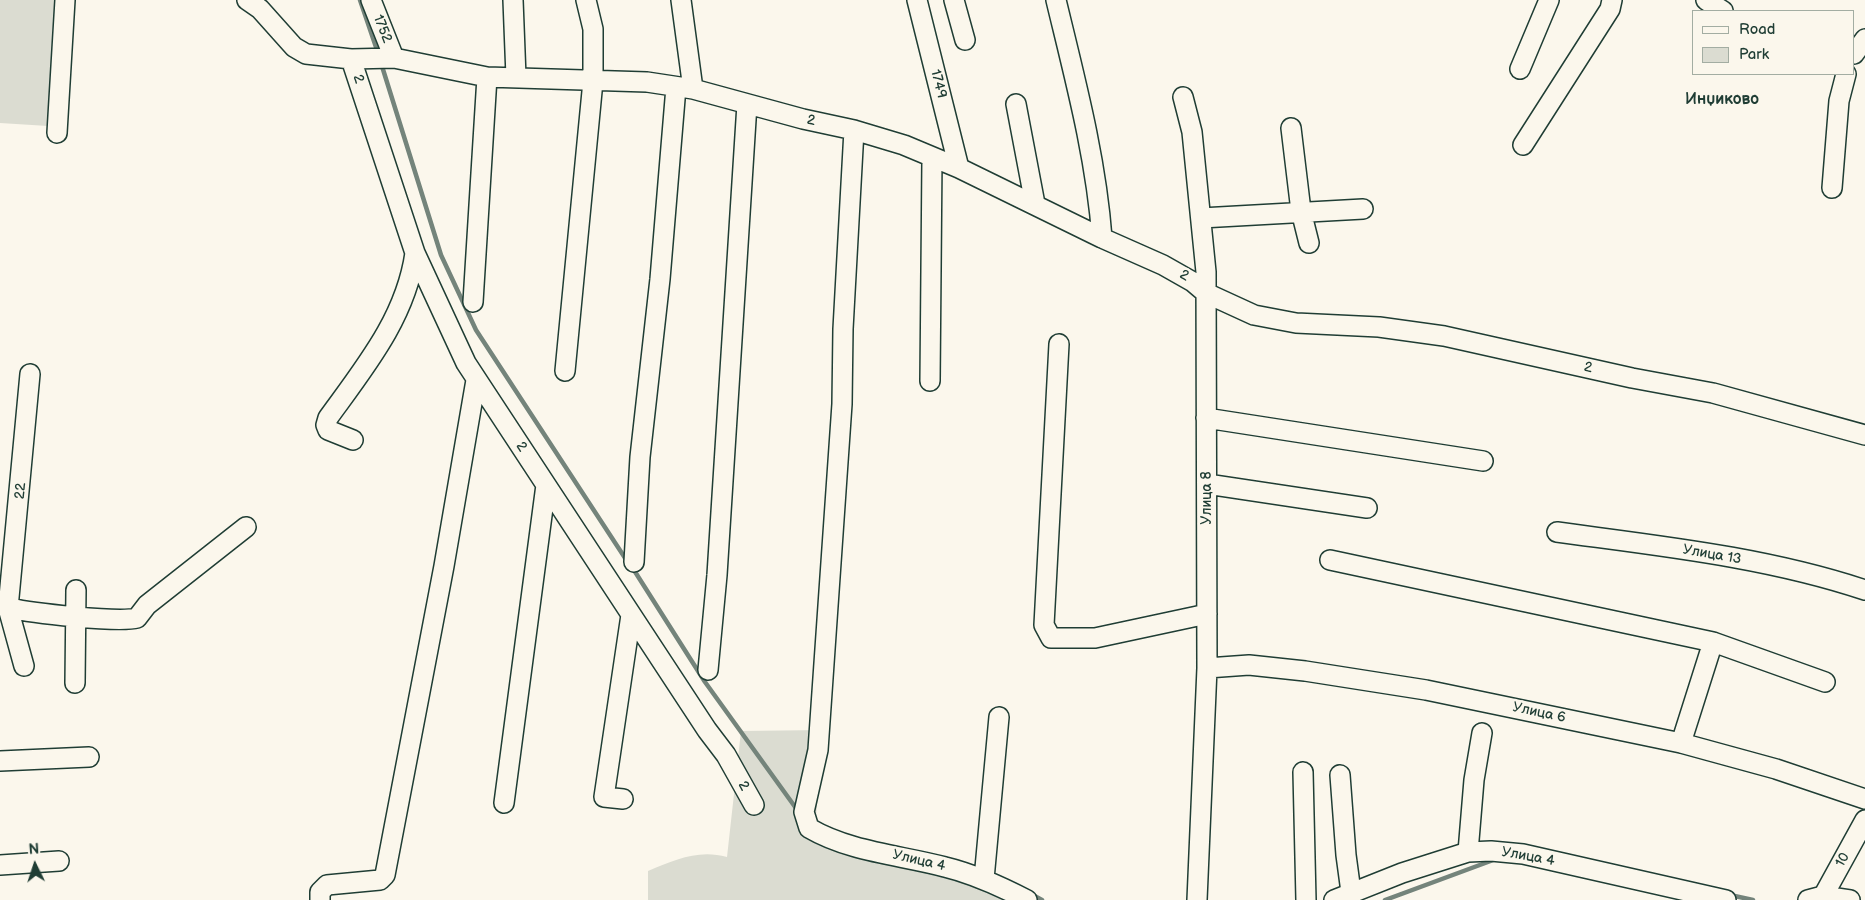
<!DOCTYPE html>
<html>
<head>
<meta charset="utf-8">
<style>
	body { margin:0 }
	#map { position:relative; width:1865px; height:900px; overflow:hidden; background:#fbf7ec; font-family:"Balsamiq Sans",sans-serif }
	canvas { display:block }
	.legend { position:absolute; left:1692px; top:10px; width:162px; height:65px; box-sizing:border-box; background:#fbf7ec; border:1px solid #a3ada2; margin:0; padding:6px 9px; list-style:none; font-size:15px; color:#1f3d34 }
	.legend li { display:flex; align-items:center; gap:10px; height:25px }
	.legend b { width:25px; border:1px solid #a3ada2 }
	.north { position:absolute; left:10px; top:840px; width:50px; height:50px; -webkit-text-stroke:4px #fbf7ec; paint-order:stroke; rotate:356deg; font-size:14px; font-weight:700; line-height:20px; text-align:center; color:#1f3d34 }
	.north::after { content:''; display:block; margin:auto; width:18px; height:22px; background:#1f3d34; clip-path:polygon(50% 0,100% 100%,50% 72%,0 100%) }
</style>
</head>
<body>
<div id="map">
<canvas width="1865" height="900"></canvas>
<ul class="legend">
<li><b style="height:6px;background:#fbf7ec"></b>Road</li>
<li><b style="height:14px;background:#dbdcd1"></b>Park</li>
</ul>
<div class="north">N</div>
</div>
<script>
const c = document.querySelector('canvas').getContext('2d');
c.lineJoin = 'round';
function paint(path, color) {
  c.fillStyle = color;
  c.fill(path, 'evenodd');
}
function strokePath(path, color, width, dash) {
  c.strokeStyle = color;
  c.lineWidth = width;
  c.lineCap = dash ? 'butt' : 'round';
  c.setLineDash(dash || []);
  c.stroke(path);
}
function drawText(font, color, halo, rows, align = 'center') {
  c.font = font + ' "Balsamiq Sans",sans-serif';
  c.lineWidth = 4.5;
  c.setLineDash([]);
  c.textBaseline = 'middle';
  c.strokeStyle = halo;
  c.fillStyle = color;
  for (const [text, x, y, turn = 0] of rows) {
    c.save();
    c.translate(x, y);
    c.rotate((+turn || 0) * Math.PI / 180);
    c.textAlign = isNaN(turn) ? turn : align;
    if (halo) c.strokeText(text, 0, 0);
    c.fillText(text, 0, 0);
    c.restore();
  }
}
paint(new Path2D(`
	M0,0H55L48,126L0,123Z
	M823,730L815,830L985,872L1042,900H648V871C675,860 698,849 727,857L741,731Z`), '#dbdcd1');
strokePath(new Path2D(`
	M360,0L378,53
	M381,63L441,255L476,330L627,561
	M632,567L705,682L798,811
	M1031,894L1042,900
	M1730,895L1753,900
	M1385,900L1496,859`), '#74847b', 4.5);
const minor = new Path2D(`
	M247,0L260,9L294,47L306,54L351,59L394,58L487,77L647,82L693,89L803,119L854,130L904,145L959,168L1102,238L1163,265L1193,282L1206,293L1254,315L1296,323L1379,327L1444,336L1632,378L1713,393L1865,435
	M371,0L394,58
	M513,0L516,77
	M681,0L693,89
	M917,0L959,168
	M954,0L965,40
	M1056,0C1075,79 1096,157 1102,238
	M1706,0L1723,11
	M1854,54L1865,39
	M351,59L415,253L466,363L707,730L726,755L754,805
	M1520,69L1549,0
	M1183,97L1192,132L1206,272L1207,668L1197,900
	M1016,104L1035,204
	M1291,128L1301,211L1309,243
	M854,130L843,329L842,404L818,750L804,812L809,828C850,852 900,855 945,867C974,874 1000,886 1027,900
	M57,133L65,0
	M1523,145L1610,9L1612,0
	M1832,188L1839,101L1846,74
	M1201,218L1363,209
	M473,302L487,77
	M1059,344L1044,625L1051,638H1095L1207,614
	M565,371L593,81V29L586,0
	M930,381L932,158
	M1206,418L1483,461
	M353,440L328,430L326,425L328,418C365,367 406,317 415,253
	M1207,484L1367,508
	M1557,532C1660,546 1766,557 1865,590
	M1330,560L1713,642L1825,682
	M634,562L640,457L660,279L676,87
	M0,603C3,605 6,607 10,608C31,613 119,623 137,618L147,605L246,527
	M24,666L8,608L30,374
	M1207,668L1249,665L1305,671L1426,690L1681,743L1776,769L1865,799
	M708,670L717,575L747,104
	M75,683L76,590
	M1681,743L1713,642
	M0,761L89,757
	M1303,772L1306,900
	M1340,775L1346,855L1351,892
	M623,799L604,797L631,615
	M504,803L546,485
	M1468,852L1474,780L1482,733
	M0,865L59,861
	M984,879L999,717
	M320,900V892L327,885L380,880L385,875L444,566L476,380
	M1334,900L1402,873L1468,852L1491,851L1523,854L1726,900
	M1808,900L1823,896L1850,900
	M1821,900L1865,820`);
strokePath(minor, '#1f3d34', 22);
strokePath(minor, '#fbf7ec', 19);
drawText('14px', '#1f3d34', '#fbf7ec', [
	["1752",382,29,68],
	["2",358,79,71],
	["1749",938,84,76],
	["2",811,121,12],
	["2",1184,276,29],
	["2",1588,368,13],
	["2",521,447,56],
	["22",21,491,-85],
	["Улица 8",1207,498,-90],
	["Улица 13",1712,555,10],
	["Улица 6",1539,713,12],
	["2",743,786,60],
	["Улица 4",1528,857,10],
	["10",1843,860,-61],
	["Улица 4",919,861,13]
]);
drawText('bold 16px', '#1f3d34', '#fbf7ec', [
	["Инџиково",1722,100]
]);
</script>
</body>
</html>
